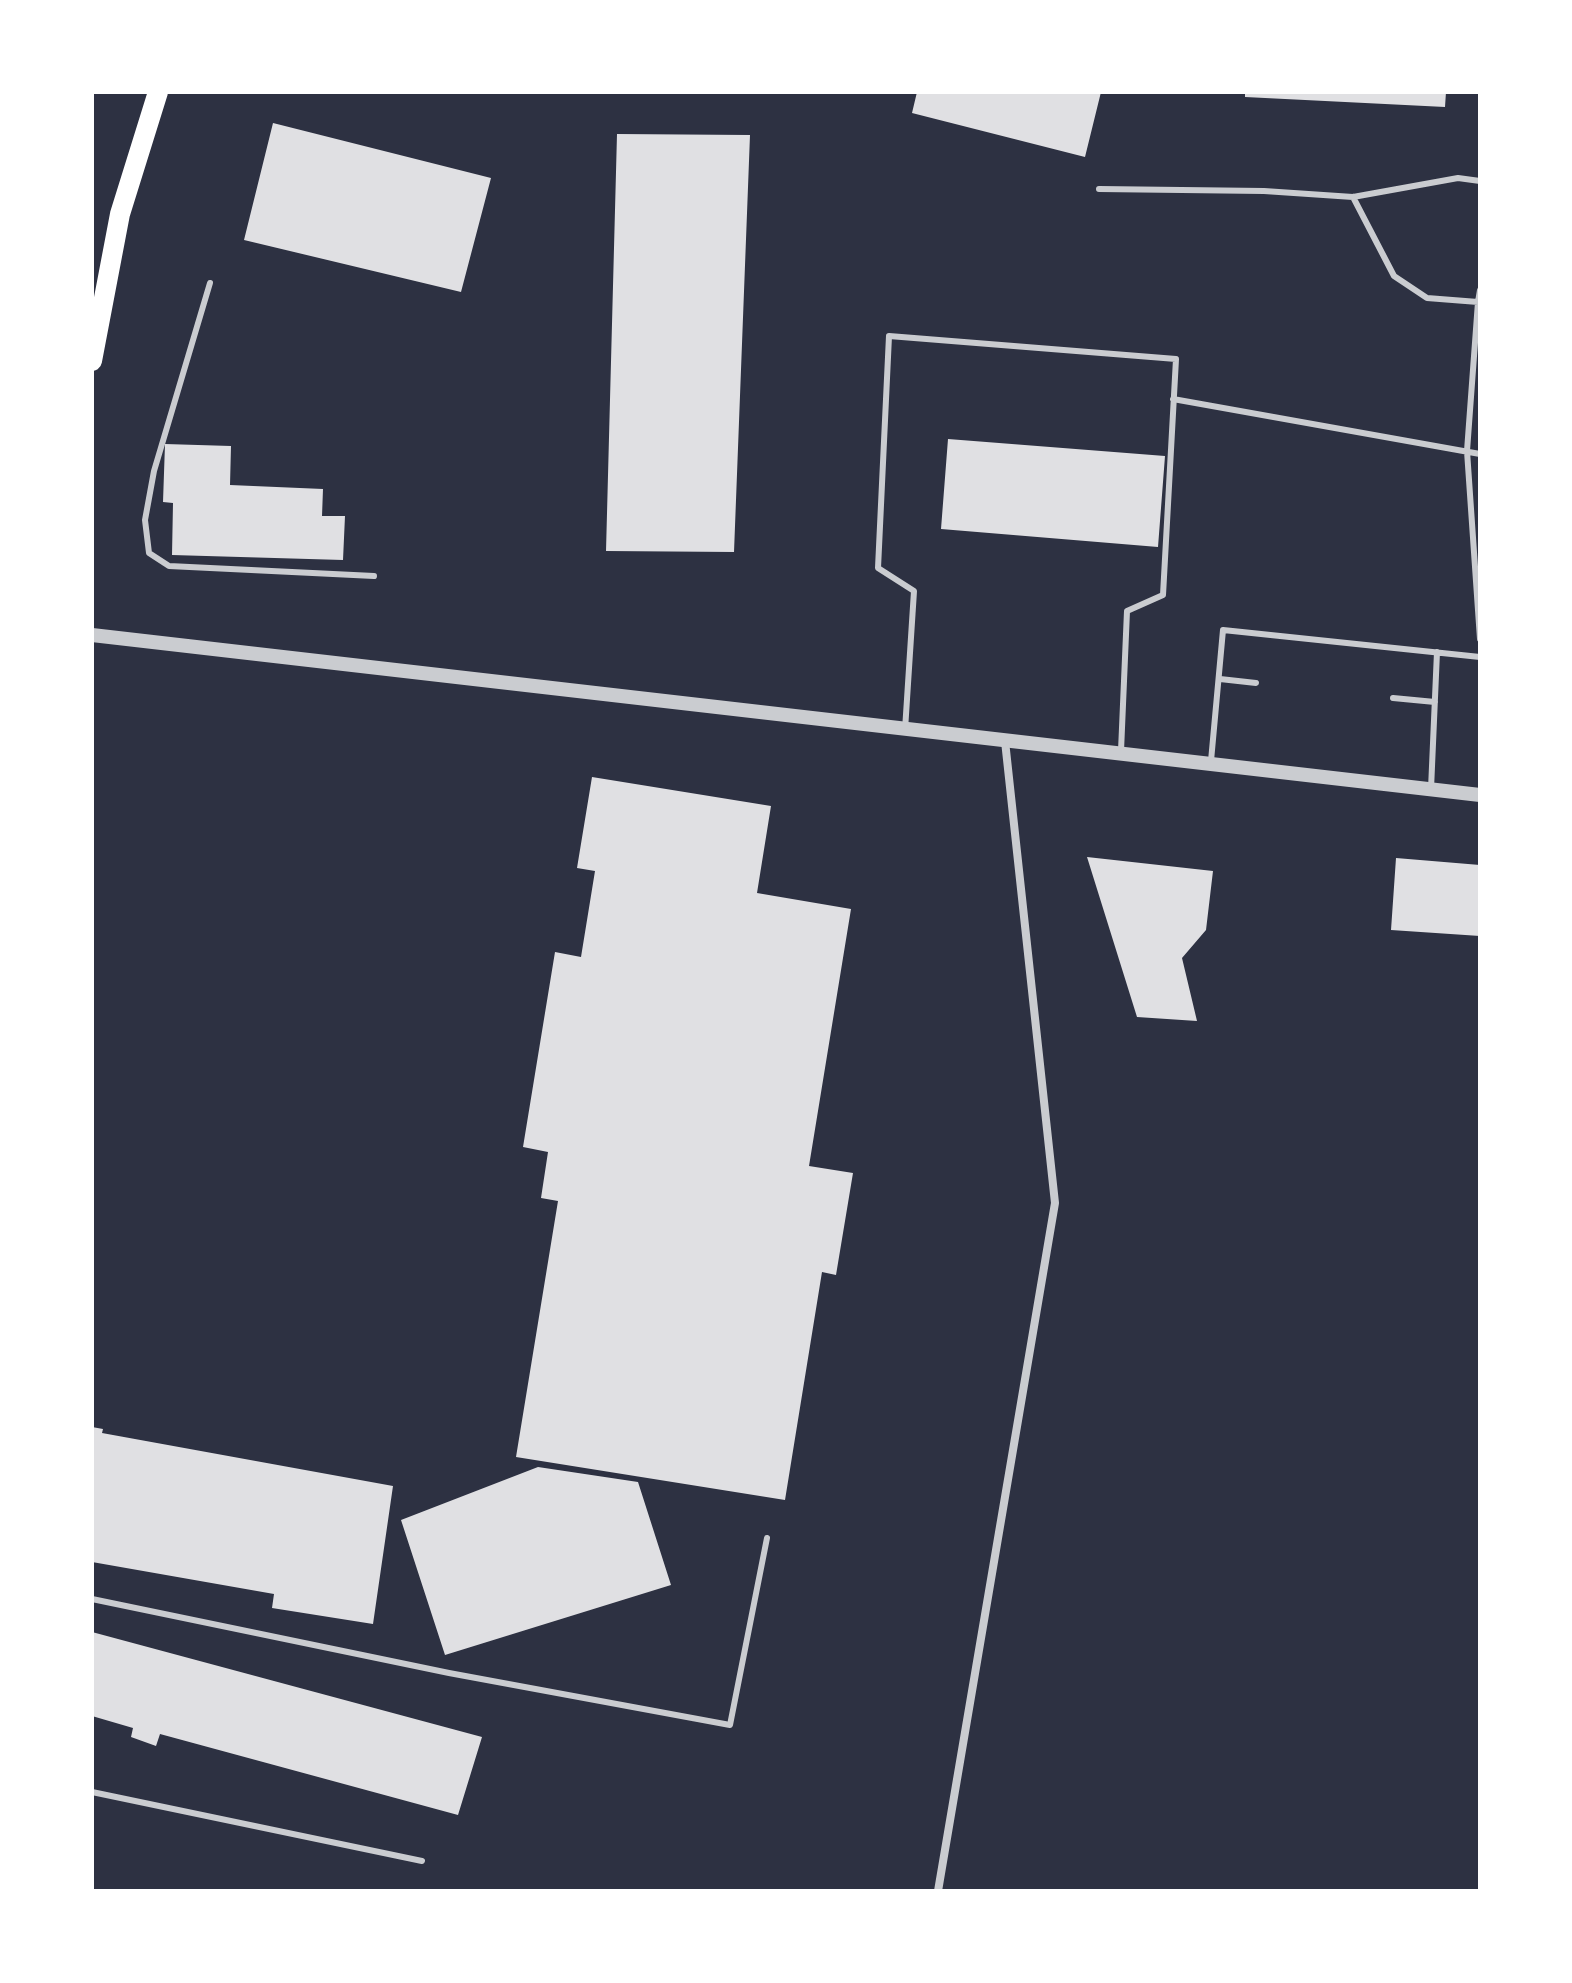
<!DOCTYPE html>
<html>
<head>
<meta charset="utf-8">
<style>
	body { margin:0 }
	#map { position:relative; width:1572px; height:1983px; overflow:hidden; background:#2d3142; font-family:"Roboto Serif",serif }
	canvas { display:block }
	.frame { position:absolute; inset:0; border:94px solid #fff; pointer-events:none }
</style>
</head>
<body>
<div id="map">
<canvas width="1572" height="1983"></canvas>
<div class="frame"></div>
</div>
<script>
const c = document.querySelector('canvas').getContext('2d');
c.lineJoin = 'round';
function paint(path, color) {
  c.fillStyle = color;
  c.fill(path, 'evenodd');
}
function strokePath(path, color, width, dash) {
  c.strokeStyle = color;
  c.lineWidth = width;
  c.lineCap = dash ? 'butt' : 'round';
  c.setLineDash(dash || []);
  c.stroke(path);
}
paint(new Path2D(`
	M917,92H1101L1085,157L912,113Z
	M1245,92H1446L1445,107L1245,97Z
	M273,123L491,178L461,292L244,240Z
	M617,134L750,135L734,552L606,551Z
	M948,439L1165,456L1158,547L941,529Z
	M165,444L231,446L230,485L323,489L322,516H345L343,560L172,555L173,503L163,502Z
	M592,777L771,806L757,893L851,909L809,1166L853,1173L836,1275L822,1272L785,1500L516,1457L558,1201L541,1198L548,1152L523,1147L555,952L581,957L595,871L577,868Z
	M1087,857L1213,871L1206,930L1182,958L1197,1021L1137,1017Z
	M1396,858L1480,865V936L1391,930Z
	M92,1427L103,1429L102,1433L393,1486L373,1624L272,1608L274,1594L92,1562Z
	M538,1467L638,1482L671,1585L445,1655L401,1520Z
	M92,1632L482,1737L458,1815L160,1734L156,1746L131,1737L133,1728L92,1716Z`), '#e0e0e3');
strokePath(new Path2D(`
	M1099,189L1264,191L1353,197L1458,178L1480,181
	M1353,197L1394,276L1427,298L1478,302L1467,451L1480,639
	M210,283L154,471L145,520L149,553L169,566L374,576
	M1478,302L1480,290
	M1173,399L1480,454
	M1220,679L1256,683
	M1393,698L1435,702
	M905,730L914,591L878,568L889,336L1176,359L1163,595L1127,611L1121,751
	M1211,761L1223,630L1480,657
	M1431,789L1437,652
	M92,1599L449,1673L730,1725L767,1538
	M92,1792L422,1861`), '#caccd0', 6);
strokePath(new Path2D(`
	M938,1891L1055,1203L1005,741`), '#caccd0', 8);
strokePath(new Path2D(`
	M92,635L1480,795`), '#caccd0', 14);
strokePath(new Path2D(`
	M92,361L120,214L158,92`), '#fff', 20);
</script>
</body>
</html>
